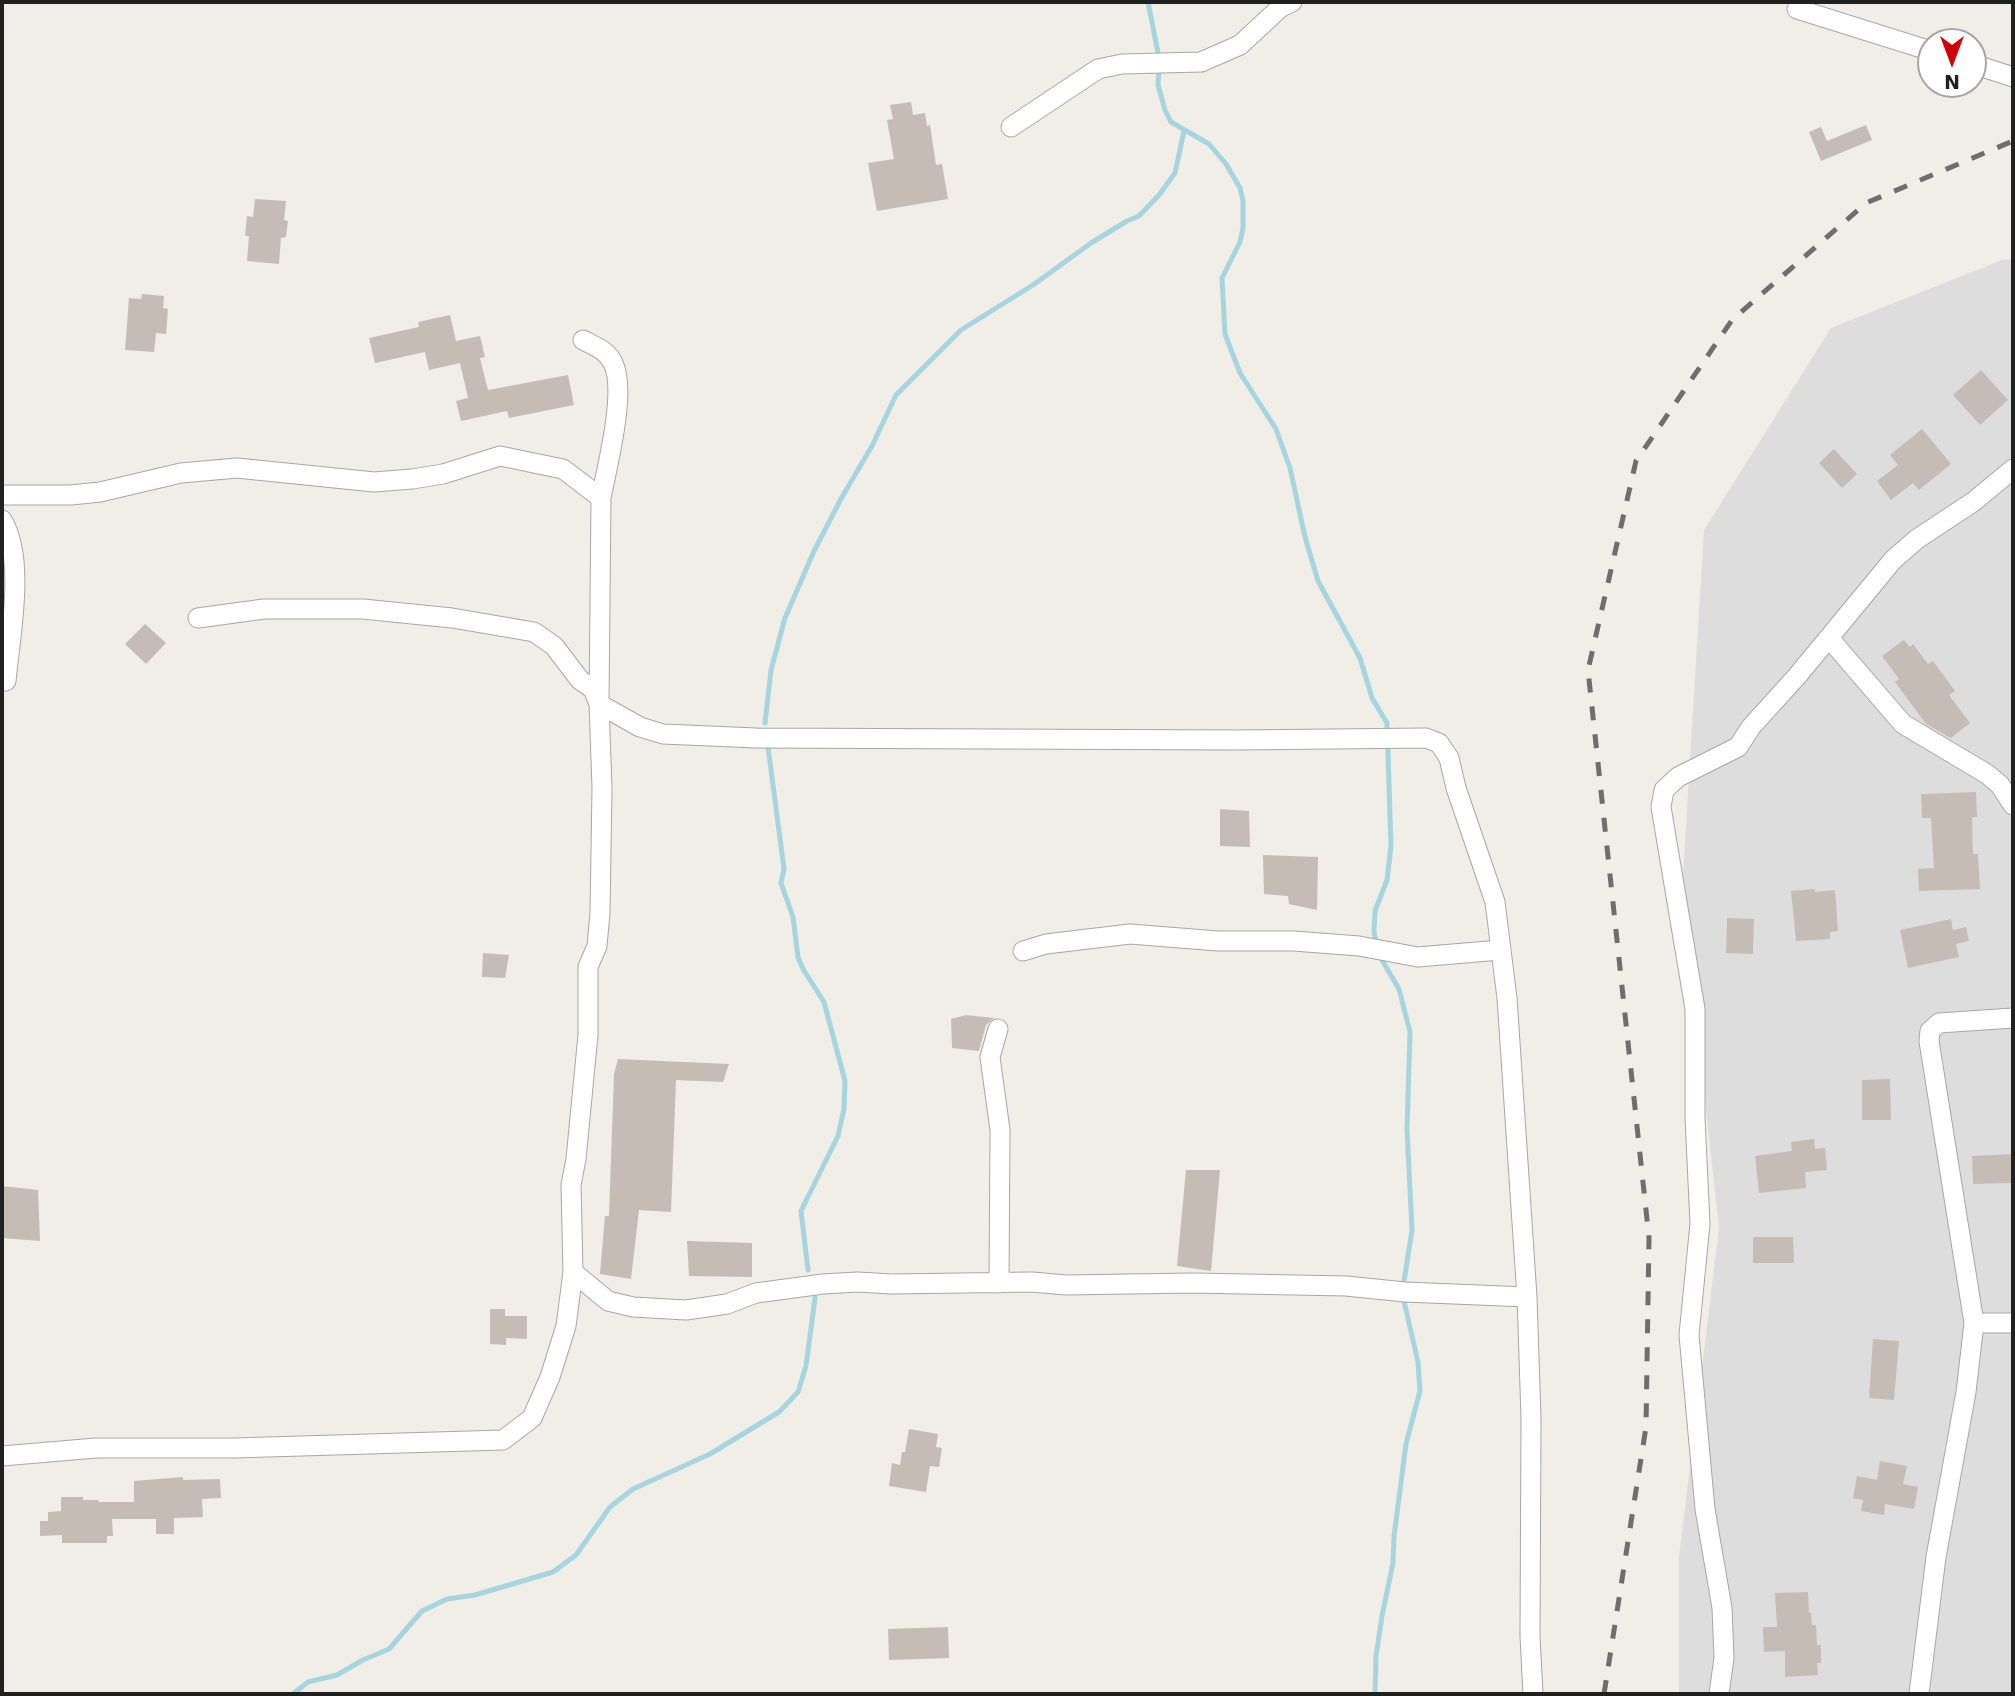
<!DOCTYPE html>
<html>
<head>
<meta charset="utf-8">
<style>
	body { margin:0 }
	#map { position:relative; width:2015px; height:1696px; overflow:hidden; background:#f1ede7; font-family:"DejaVu Sans",sans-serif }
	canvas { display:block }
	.frame { position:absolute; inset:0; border:4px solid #202020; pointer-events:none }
	.north { position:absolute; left:1917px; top:28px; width:70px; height:70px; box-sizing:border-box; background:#fff; border:2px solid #a6a6a6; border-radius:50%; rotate:180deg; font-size:19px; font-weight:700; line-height:28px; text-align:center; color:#202020 }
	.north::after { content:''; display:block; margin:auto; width:24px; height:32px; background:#d00009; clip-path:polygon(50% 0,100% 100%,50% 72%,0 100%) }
</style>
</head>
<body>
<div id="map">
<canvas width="2015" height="1696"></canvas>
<div class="frame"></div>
<div class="north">N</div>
</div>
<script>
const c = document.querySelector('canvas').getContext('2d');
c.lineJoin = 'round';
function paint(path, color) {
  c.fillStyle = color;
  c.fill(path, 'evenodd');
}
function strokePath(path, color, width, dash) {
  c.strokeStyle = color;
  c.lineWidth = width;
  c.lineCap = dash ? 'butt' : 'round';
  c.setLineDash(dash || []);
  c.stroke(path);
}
paint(new Path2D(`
	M2013,259V1694H1679V1557L1719,1228L1682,890L1704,530L1831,328L2002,260Z`), '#dedddd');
strokePath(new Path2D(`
	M1148,2L1159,58
	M1159,68L1158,85L1165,110L1171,122L1209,144L1226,164L1240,188L1243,201V228L1240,242L1222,278L1225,334L1240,373L1276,429L1290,468L1305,537L1318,581L1360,658L1372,698L1387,723L1391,846L1387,880L1375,911L1374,932L1377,946
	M765,723L771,670L785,618L814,551L842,497L872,446L896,395L961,330L1033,285L1091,243L1127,221L1139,216L1159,195L1175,173L1184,131
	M768,747L784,869L781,883L793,917L798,957L803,969L824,1002L845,1081L844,1109L838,1136L801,1211L808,1270
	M1379,955L1399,989L1410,1032L1407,1129L1412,1230L1403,1288
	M293,1694L308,1682L337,1675L363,1660L389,1649L422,1611L447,1599L475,1595L553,1572L576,1555L610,1507L633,1489L710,1454L779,1412L798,1392L806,1366L815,1298
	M1375,1694L1376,1656L1382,1616L1393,1563L1394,1536L1406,1444L1420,1391L1418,1362L1403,1297`), '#a6d5df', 5);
paint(new Path2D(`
	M911,102L913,115L925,113L927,126L930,125L936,165L942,164L948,199L877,211L868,163L894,159L887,120L893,119L890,105Z
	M1866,125L1872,140L1821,161L1809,132L1821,127L1827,141Z
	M255,199L286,201L284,220L288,221L286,237L281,238L279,264L247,261L249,236H245L247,216L253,217Z
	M142,294L164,296L163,308L168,309L166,334L156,333L154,352L125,350L129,298L141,299Z
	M450,315L456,341L480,336L485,357L480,358L488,390L568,375L574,405L509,418L507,411L461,421L456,401L468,398L460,363L429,370L425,352L375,363L369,338L419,327L418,322Z
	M1981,370L2008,400L1980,425L1953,395Z
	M1922,429L1951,464L1919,490L1913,483L1891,500L1877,481L1898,465L1890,455Z
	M1834,449L1857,474L1842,488L1819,463Z
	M145,624L166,643L146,664L125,644Z
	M1904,640L1910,647L1913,644L1928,664L1933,661L1955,691L1949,695L1970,723L1951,738L1926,724L1895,682L1899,679L1882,656Z
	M1976,792L1977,817H1972L1973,854H1978L1980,889L1919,891L1918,869L1934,868L1931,818H1922L1921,794Z
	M1220,809L1249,811L1250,847L1220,846Z
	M1263,855L1318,857L1317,910L1289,904L1288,896L1264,894Z
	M1815,889V892L1835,890L1838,931L1830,932V939L1796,941L1791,891Z
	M1727,918L1754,919L1753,954L1726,953Z
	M1951,919L1953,930L1966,927L1969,941L1956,944L1959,957L1908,968L1900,930Z
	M483,953L509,955L505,978L482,977Z
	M966,1015L994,1018L986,1025L979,1051L952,1048L951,1019Z
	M618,1059L729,1064L723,1082L676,1080L671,1212L639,1210L631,1279L600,1274L605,1216H609L614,1074Z
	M1890,1079L1891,1120H1862V1080Z
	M1814,1139L1815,1149L1825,1148L1827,1170L1805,1172L1806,1188L1759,1193L1755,1156L1792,1151L1791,1142Z
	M2013,1154V1183L1973,1184L1972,1156Z
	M1186,1170H1220L1211,1271L1177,1266Z
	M2,1186L38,1190L40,1241L2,1238Z
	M1753,1237H1793L1794,1263H1753Z
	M687,1241L752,1243V1277L689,1276Z
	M490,1309H505V1316H527V1339L506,1338V1345L490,1344Z
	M1873,1339L1899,1341L1894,1400L1869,1398Z
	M909,1429L938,1434L936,1447L942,1448L939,1467L930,1466L926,1492L889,1486L892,1463L900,1465L902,1452H905Z
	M1880,1461L1907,1466L1903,1484L1918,1487L1914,1509L1885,1504L1884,1515L1861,1511L1863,1500L1853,1498L1857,1476L1877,1480Z
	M183,1477V1480L220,1479L221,1498L202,1499L203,1517L174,1518V1534H156V1519H112L113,1536H107V1543H62V1535L40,1536V1521H48V1512L61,1511V1497H83V1500H98L99,1502H134V1481Z
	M1808,1592L1809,1613H1811L1812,1625H1816L1817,1645H1821V1663H1817L1818,1675L1785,1677V1651L1764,1652L1763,1627H1777L1775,1593Z
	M948,1627L949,1658L889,1660L888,1629Z`), '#c6bcb6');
const minor = new Path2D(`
	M1797,9L1931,51
	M1973,64L2013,77
	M1011,127L1098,69L1122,64L1201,62L1240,45L1281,7L1292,2
	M2,495H71L100,492L181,473L237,468L374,482L412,479L443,474L500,456L563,469L601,498C607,467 627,390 613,363C607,350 594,346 583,340
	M601,498L599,704L640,727L663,734L756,738L1237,740L1426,738L1439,743L1449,758L1456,788L1495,902L1507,998L1527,1297L1531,1418L1530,1636L1533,1694
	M2,520C26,559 10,636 6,681
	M1829,638L1903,724L1987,774L2000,785L2013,805
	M1023,951L1046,944L1130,934L1218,941H1294L1359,946L1418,957L1500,950
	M998,1029L990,1057L1000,1130L999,1283
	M573,1272L608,1301L633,1307L686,1310L727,1304L756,1293L823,1284L857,1282L892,1284L1032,1282L1066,1285L1193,1283L1346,1286L1405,1292L1527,1297
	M1974,1323L1929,1041L1930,1031L1939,1023L2013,1018
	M2,1456L96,1448H234L503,1440L532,1418L550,1377L566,1326L573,1272L571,1185L576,1159L588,1035V967L597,946L600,913L602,788L599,704L593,689L580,680L554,646L534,632L452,618L363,609H264L198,618
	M1719,1694L1724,1658L1722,1608L1705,1509L1689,1335L1700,1224L1695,1118V1009L1661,807L1664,790L1678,777L1738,747L1751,727L1798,675L1893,560L1917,539L1973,502L2013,469
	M1919,1694L1936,1557L1966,1392L1974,1323H2013`);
strokePath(minor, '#a7a7a7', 21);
strokePath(minor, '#fff', 19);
strokePath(new Path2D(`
	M1604,1694L1646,1427L1649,1238L1588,670L1636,461L1732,320L1866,203L2013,141`), '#6e6e6e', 5, [14, 14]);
</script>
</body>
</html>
